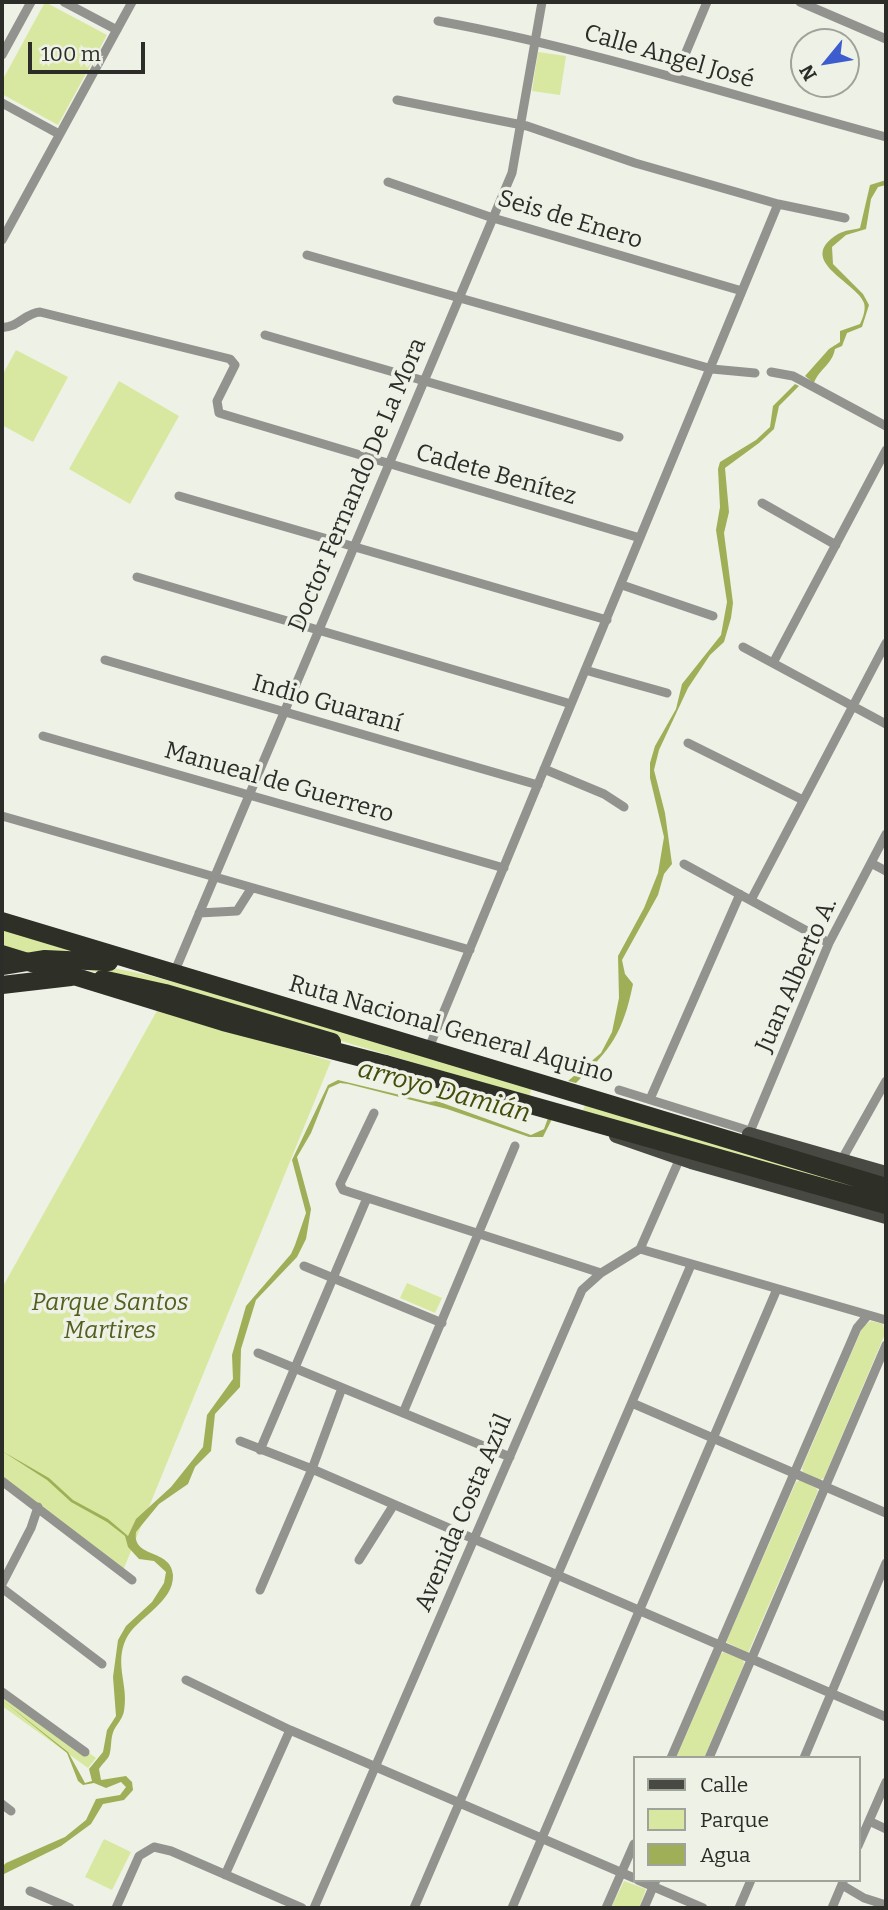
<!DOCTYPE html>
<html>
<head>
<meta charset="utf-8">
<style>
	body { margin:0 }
	#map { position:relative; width:888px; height:1910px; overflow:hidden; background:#eef1e6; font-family:Bitter,serif }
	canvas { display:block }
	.frame { position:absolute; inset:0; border:4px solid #2c2d29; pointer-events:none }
	.legend { position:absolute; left:633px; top:1756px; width:228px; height:126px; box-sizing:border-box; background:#eef1e6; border:2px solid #a0a39a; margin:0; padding:9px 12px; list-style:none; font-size:21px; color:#2c2d29 }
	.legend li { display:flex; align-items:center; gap:14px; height:35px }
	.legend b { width:35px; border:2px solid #a0a39a }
	.north { position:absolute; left:790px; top:28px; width:70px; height:70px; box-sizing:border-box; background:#eef1e6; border:2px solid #a0a39a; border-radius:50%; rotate:240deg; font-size:19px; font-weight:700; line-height:28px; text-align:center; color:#2c2d29 }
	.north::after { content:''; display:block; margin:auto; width:24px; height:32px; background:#3d5dcf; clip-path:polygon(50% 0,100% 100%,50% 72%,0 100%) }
	.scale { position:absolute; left:28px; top:42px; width:117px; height:32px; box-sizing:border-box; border:4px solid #2c2d29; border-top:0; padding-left:9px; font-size:21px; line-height:24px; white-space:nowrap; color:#2c2d29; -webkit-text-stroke:5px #eef1e6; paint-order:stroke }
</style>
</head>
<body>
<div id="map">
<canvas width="888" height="1910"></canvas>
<div class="frame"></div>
<ul class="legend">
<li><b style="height:9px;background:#484942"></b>Calle</li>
<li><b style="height:19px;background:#d9e8a0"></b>Parque</li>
<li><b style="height:19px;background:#9faf57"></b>Agua</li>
</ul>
<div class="north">N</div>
<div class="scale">100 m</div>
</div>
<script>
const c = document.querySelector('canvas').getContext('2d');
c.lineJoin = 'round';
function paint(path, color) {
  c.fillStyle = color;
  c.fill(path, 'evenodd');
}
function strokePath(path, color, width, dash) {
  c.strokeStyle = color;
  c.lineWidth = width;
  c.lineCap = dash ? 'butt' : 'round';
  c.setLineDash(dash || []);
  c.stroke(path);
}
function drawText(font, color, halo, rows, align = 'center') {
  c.font = font + ' Bitter,serif';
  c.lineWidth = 7;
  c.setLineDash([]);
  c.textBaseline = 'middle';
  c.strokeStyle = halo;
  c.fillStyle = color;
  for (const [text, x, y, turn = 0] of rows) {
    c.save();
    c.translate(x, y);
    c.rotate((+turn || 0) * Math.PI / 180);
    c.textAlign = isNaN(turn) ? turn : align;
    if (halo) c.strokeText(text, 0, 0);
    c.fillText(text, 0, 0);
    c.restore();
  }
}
paint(new Path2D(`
	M45,2L107,35L58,125L2,94V81Z
	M538,52L566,56L560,95L532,91Z
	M16,350L68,377L33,442L2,425V376Z
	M119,381L179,416L130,504L69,469Z
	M2,925L91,952L33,955L2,948Z
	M53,962L98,965L148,975L533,1084L529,1097L167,989Z
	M158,1009L331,1061L122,1573L2,1483V1288Z
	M587,1100L886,1190V1200L582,1113Z
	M407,1283L442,1298L435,1313L400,1298Z
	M871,1321L883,1324L885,1334L824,1478L820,1480L803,1472L802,1468L863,1326Z
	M800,1480L816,1488L818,1491L748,1653L726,1642L796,1482Z
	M724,1652L743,1660L744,1664L704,1758H676L721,1654Z
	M2,1695L89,1753L96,1758L88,1768L2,1706Z
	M104,1839L131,1852L112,1890L85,1877Z
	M624,1881L646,1889L639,1908H611Z`), '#d9e8a0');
paint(new Path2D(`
	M886,180V185L878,187L871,199L866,229L846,235L832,247L833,264L863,294L869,305L862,327L847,333L842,346L835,349C832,365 819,369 814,383L805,376L829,349L840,342V331L860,324C863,318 866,309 864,303C857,282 794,261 838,234C845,230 853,230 860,228L870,185Z
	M795,384L799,386L779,406L774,429L759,443L725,468L729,512L724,533L733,603L731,618L724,642L710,655L688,688L659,750L654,770L665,813L672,864L664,874L658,895L622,960L625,974L633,984C623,1033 611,1049 576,1083L568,1081L601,1053L612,1032L619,998L618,956L644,908L658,873L664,837L650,778V763L655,746L676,709L682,684L721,635L727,602L716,530L720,507L718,469L720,462L756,440L770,427L773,406Z
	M338,1080L429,1102L437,1101L531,1135L544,1129L548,1118L552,1119L543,1137H529L447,1109L348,1084L340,1083L329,1088L311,1133L297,1157L311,1209L306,1239L297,1257L256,1300L241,1349L240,1387L215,1414L211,1451L195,1467L188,1484L159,1504L136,1532C132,1559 171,1548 173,1575C174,1603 137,1617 126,1639C114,1665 129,1685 124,1711C123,1718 117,1724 114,1730C110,1738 112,1749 109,1756C107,1760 102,1764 99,1769L101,1780L126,1776L132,1782L133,1790L124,1800L103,1804L91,1824L61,1846L2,1875V1867L6,1863L65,1837L86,1820L96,1799L120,1795L126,1787L121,1782L106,1788L94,1783L83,1785L78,1781L67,1753L2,1700L68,1752L85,1783L92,1781L89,1769L103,1752L107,1730L116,1716L113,1677L118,1640L126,1626L152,1602L164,1583L166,1572L154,1561L139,1559L128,1547L125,1536L107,1522L71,1502L47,1480L2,1451L49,1478L73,1500L108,1519L128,1536L136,1519L171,1487L203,1447L207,1415L233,1379L232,1355L246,1306L291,1254L295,1245L306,1213L292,1160L328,1085Z`), '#9faf57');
strokePath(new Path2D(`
	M64,2L117,30
	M800,2L886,39
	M438,21C591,49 737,97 886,137
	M2,55L31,2
	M676,76L707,2
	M397,100L527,126L635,163L778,204L845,218
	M2,103L59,134
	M388,182L493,218L742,291
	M2,240L132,2
	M307,255L712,369L755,373
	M2,327C16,329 25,313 40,312L230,359L235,365L217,401L219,413L640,538
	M265,335L619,437
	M771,372L793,376L886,426
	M179,496L607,620
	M762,503L836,545
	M137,577L571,704
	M622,585L713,616
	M743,647L886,724
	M105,660L538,785
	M773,663L886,450
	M585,670L667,693
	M43,736L504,868
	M688,743L803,800
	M544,769L604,794L624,807
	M2,816L470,950
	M871,863L886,871
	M684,864L829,943
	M751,900L886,643
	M199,913L237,911L251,889
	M174,973L512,173L542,2
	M428,1050L778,204
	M619,1090L750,1131
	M650,1099L740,894
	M374,1113L340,1184L343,1190L601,1273
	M749,1134L829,943L886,834
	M841,1161L886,1081
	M640,1249L886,1320
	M304,1266L442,1323
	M258,1353L510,1457
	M632,1403L886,1513
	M403,1413L515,1146
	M240,1441L312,1469L886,1717
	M260,1450L367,1198
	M2,1481L132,1580
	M359,1560L393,1506
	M2,1584L31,1528L38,1507
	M2,1588L102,1664
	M260,1590L312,1469L342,1388
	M186,1680L290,1730L634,1878
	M2,1692L85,1752
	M671,1758L857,1328L868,1315
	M709,1758L886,1345
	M804,1758L886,1563
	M2,1804L11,1811
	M869,1821L886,1829
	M858,1846L886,1782
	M225,1875L290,1730
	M638,1880L703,1908
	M842,1885L864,1898L886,1905
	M30,1891L70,1908
	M116,1908L139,1856L154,1847L171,1851L302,1908
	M314,1908L582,1290L601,1273L640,1249L680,1158
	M414,1908L691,1265
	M512,1908L777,1289
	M606,1908L634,1844
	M644,1908L656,1880
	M739,1908L751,1880
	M832,1908L843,1882`), '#92938f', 9);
strokePath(new Path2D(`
	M749,1134L886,1173
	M616,1136L691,1162L886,1217`), '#484942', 14);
strokePath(new Path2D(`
	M2,921L886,1187
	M2,966L45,959L109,962
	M102,979L165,993L332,1042
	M2,985L71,977
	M385,1064L886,1205`), '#2e3028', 18);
strokePath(new Path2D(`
	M2,954L223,1022L385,1064`), '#2e3028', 18);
drawText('24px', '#2c2d29', '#eef1e6', [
	["Calle Angel José",669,57,16],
	["Seis de Enero",570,220,17],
	["Cadete Benítez",496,475,16],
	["Doctor Fernando De La Mora",358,485,-67],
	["Indio Guaraní",327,704,16],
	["Manueal de Guerrero",279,783,16],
	["Juan Alberto A.",797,975,-66],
	["Ruta Nacional General Aquino",451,1030,16],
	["Avenida Costa Azúl",464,1513,-67]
]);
drawText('italic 24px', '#545e1f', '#eef1e6', [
	["Parque Santos",110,1303],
	["Martires",110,1331]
]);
drawText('italic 26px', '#434c09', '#eef1e6', [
	["arroyo Damián",444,1092,15]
]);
</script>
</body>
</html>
